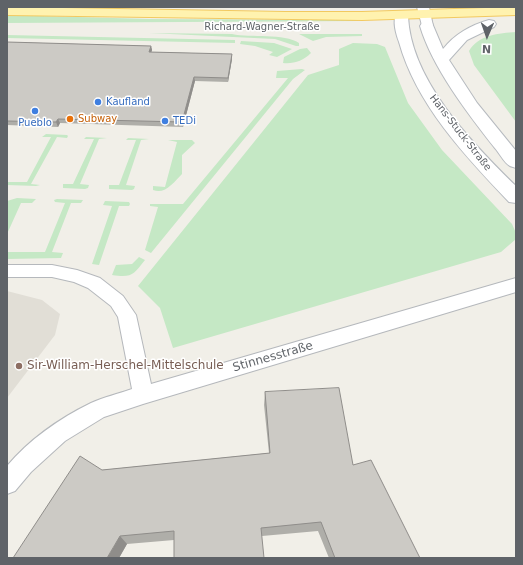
<!DOCTYPE html>
<html>
<head>
<meta charset="utf-8">
<style>
	body { margin:0 }
	#map { position:relative; width:523px; height:565px; overflow:hidden; background:#f1efe8; font-family:"DejaVu Sans",sans-serif }
	canvas { display:block }
	.frame { position:absolute; inset:0; border:8px solid #5f6368; pointer-events:none }
	.north { position:absolute; left:467px; top:16px; width:40px; height:40px; -webkit-text-stroke:3px #fff; paint-order:stroke; rotate:182deg; font-size:11px; font-weight:700; line-height:16px; text-align:center; color:#5f6368 }
	.north::after { content:''; display:block; margin:auto; width:14px; height:18px; background:#5f6368; clip-path:polygon(50% 0,100% 100%,50% 72%,0 100%) }
</style>
</head>
<body>
<div id="map">
<canvas width="523" height="565"></canvas>
<div class="frame"></div>
<div class="north">N</div>
</div>
<script>
const c = document.querySelector('canvas').getContext('2d');
c.lineJoin = 'round';
function paint(path, color) {
  c.fillStyle = color;
  c.fill(path, 'evenodd');
}
function strokePath(path, color, width, dash) {
  c.strokeStyle = color;
  c.lineWidth = width;
  c.lineCap = dash ? 'butt' : 'round';
  c.setLineDash(dash || []);
  c.stroke(path);
}
function drawText(font, color, halo, rows, align = 'center') {
  c.font = font + ' "DejaVu Sans",sans-serif';
  c.lineWidth = 3;
  c.setLineDash([]);
  c.textBaseline = 'middle';
  c.strokeStyle = halo;
  c.fillStyle = color;
  for (const [text, x, y, turn = 0] of rows) {
    c.save();
    c.translate(x, y);
    c.rotate((+turn || 0) * Math.PI / 180);
    c.textAlign = isNaN(turn) ? turn : align;
    if (halo) c.strokeText(text, 0, 0);
    c.fillText(text, 0, 0);
    c.restore();
  }
}
paint(new Path2D(`
	M7,291L42,300L60,314L55,335L7,398Z`), '#e1ded6');
paint(new Path2D(`
	M7,15L149,19L358,20V21L7,23Z
	M516,32V122L474,65L469,51C478,35 499,33 516,32Z
	M149,33L232,34C251,38 284,33 299,43V46H296L275,39Z
	M299,34H362V36L326,37L313,41Z
	M7,35L235,40V43L7,38Z
	M241,41L274,43L292,49L277,57L269,55L273,52L255,46L240,44Z
	M353,43L377,44L385,47L408,103L442,150L512,224L516,233V239L501,252L173,348L160,308L138,286L308,75L339,65V49Z
	M307,48L311,53C303,61 294,64 283,63L284,57L300,49Z
	M302,69L305,70L293,79L151,253L145,250L158,207L150,206V204H183L288,78H276L277,71Z
	M46,134L67,135L68,136L67,138L57,137L31,184L40,185L36,186L7,185V182H27L51,137H42Z
	M86,137L107,138L99,139L80,184L89,185L88,188L85,189L63,188V184H73L94,139H84Z
	M128,138L149,139L141,140L126,185L135,186L134,189L132,190L109,189V185H119L136,140H126Z
	M168,140H192L195,143L182,155V174C174,182 165,195 153,190V186L165,187L177,142Z
	M17,198L36,199L32,203H21L7,234V201Z
	M57,199L83,200L81,203H71L52,252L63,253L61,258L7,259V252H45L65,203L55,202L54,200Z
	M105,201L129,202L130,204L129,206H119L99,265L92,264L112,206L103,205Z
	M139,257L145,260C133,275 132,278 112,275L116,265L132,264Z`), '#c5e8c5');
const minor = new Path2D(`
	M7,265H52L77,270L100,278L123,296L136,315L151,384L516,278V292L143,404L104,417L65,441L31,472L15,491L7,494V466C29,440 60,418 91,403C104,397 118,394 132,389L118,317L111,306L88,288L74,282L52,277H7Z`);
const tertiary = new Path2D(`
	M417,7H429L433,26L431,29H423Z`);
const secondary = new Path2D(`
	M402,11L407,12L408,15C410,80 472,143 516,186V203L509,202C465,156 416,104 399,42C396,34 392,20 397,12Z
	M489,20L494,21L496,24L494,27L467,40L449,60L477,103L516,151V168C514,167 512,167 510,166C504,163 499,152 494,147C468,114 432,67 420,26L422,23H432L443,49C455,34 471,25 489,20Z`);
const primary = new Path2D(`
	M7,7L285,12H362L516,7V15L362,20L7,15Z`);
strokePath(minor, '#b5b8bc', 2);
strokePath(tertiary, '#b5b8bc', 2);
strokePath(secondary, '#b6babf', 2);
strokePath(primary, '#f2c960', 2);
paint(minor, '#fff');
paint(tertiary, '#fff');
paint(secondary, '#fff');
paint(primary, '#fff2af');
paint(new Path2D(`
	M7,42L151,46L152,50L151,52L232,54V59L228,82L195,81L183,127L60,123L58,127L7,125Z
	M265,392L353,465L420,558H329L318,531L262,536L174,540L127,544L119,558L102,470L269,453L264,405Z`), '#afaea9');
paint(new Path2D(`
	M151,46L152,50L150,57L149,52Z
	M232,54V59L228,82V78Z
	M194,77L195,81L183,127L182,122Z
	M58,119L60,123L58,127L56,122Z
	M120,536L127,544L119,558H107Z`), '#8f8d8a');
const building = new Path2D(`
	M7,42L151,46L149,52L232,54L228,78L194,77L182,122L58,119L56,122L7,121Z
	M339,388L353,465L371,460L420,558H335L321,522L261,528L264,558H174V531L120,536L107,558H13L80,456L102,470L270,453L265,392Z`);
paint(building, '#cccac5');
strokePath(building, '#8f8d8a', 1);
for (const [x, y, r, color] of [
	[98,102,4,"#3f7fe0"],
	[35,111,4,"#3f7fe0"],
	[70,119,4,"#e8710a"],
	[165,121,4,"#3f7fe0"],
	[19,366,4,"#8d6e63"]
]) {
  const dot = new Path2D();
  dot.arc(x, y, r, 0, 2 * Math.PI);
  c.fillStyle = color;
  c.fill(dot);
  strokePath(dot, '#fff', 1.5);
}
drawText('10px', '#5f6368', '#fff', [
	["Richard-Wagner-Straße",262,27],
	["Hans-Stuck-Straße",460,133,52]
]);
drawText('10px', '#366cbe', '#fff', [
	["Kaufland",106,102],
	["TEDi",173,121],
	["Pueblo",35,123,"center"]
], 'left');
drawText('10px', '#c56008', '#fff', [
	["Subway",78,119]
], 'left');
drawText('12px', '#5f6368', '#fff', [
	["Stinnesstraße",273,357,-16]
]);
drawText('12px', '#785e54', '#fff', [
	["Sir-William-Herschel-Mittelschule",27,366]
], 'left');
</script>
</body>
</html>
